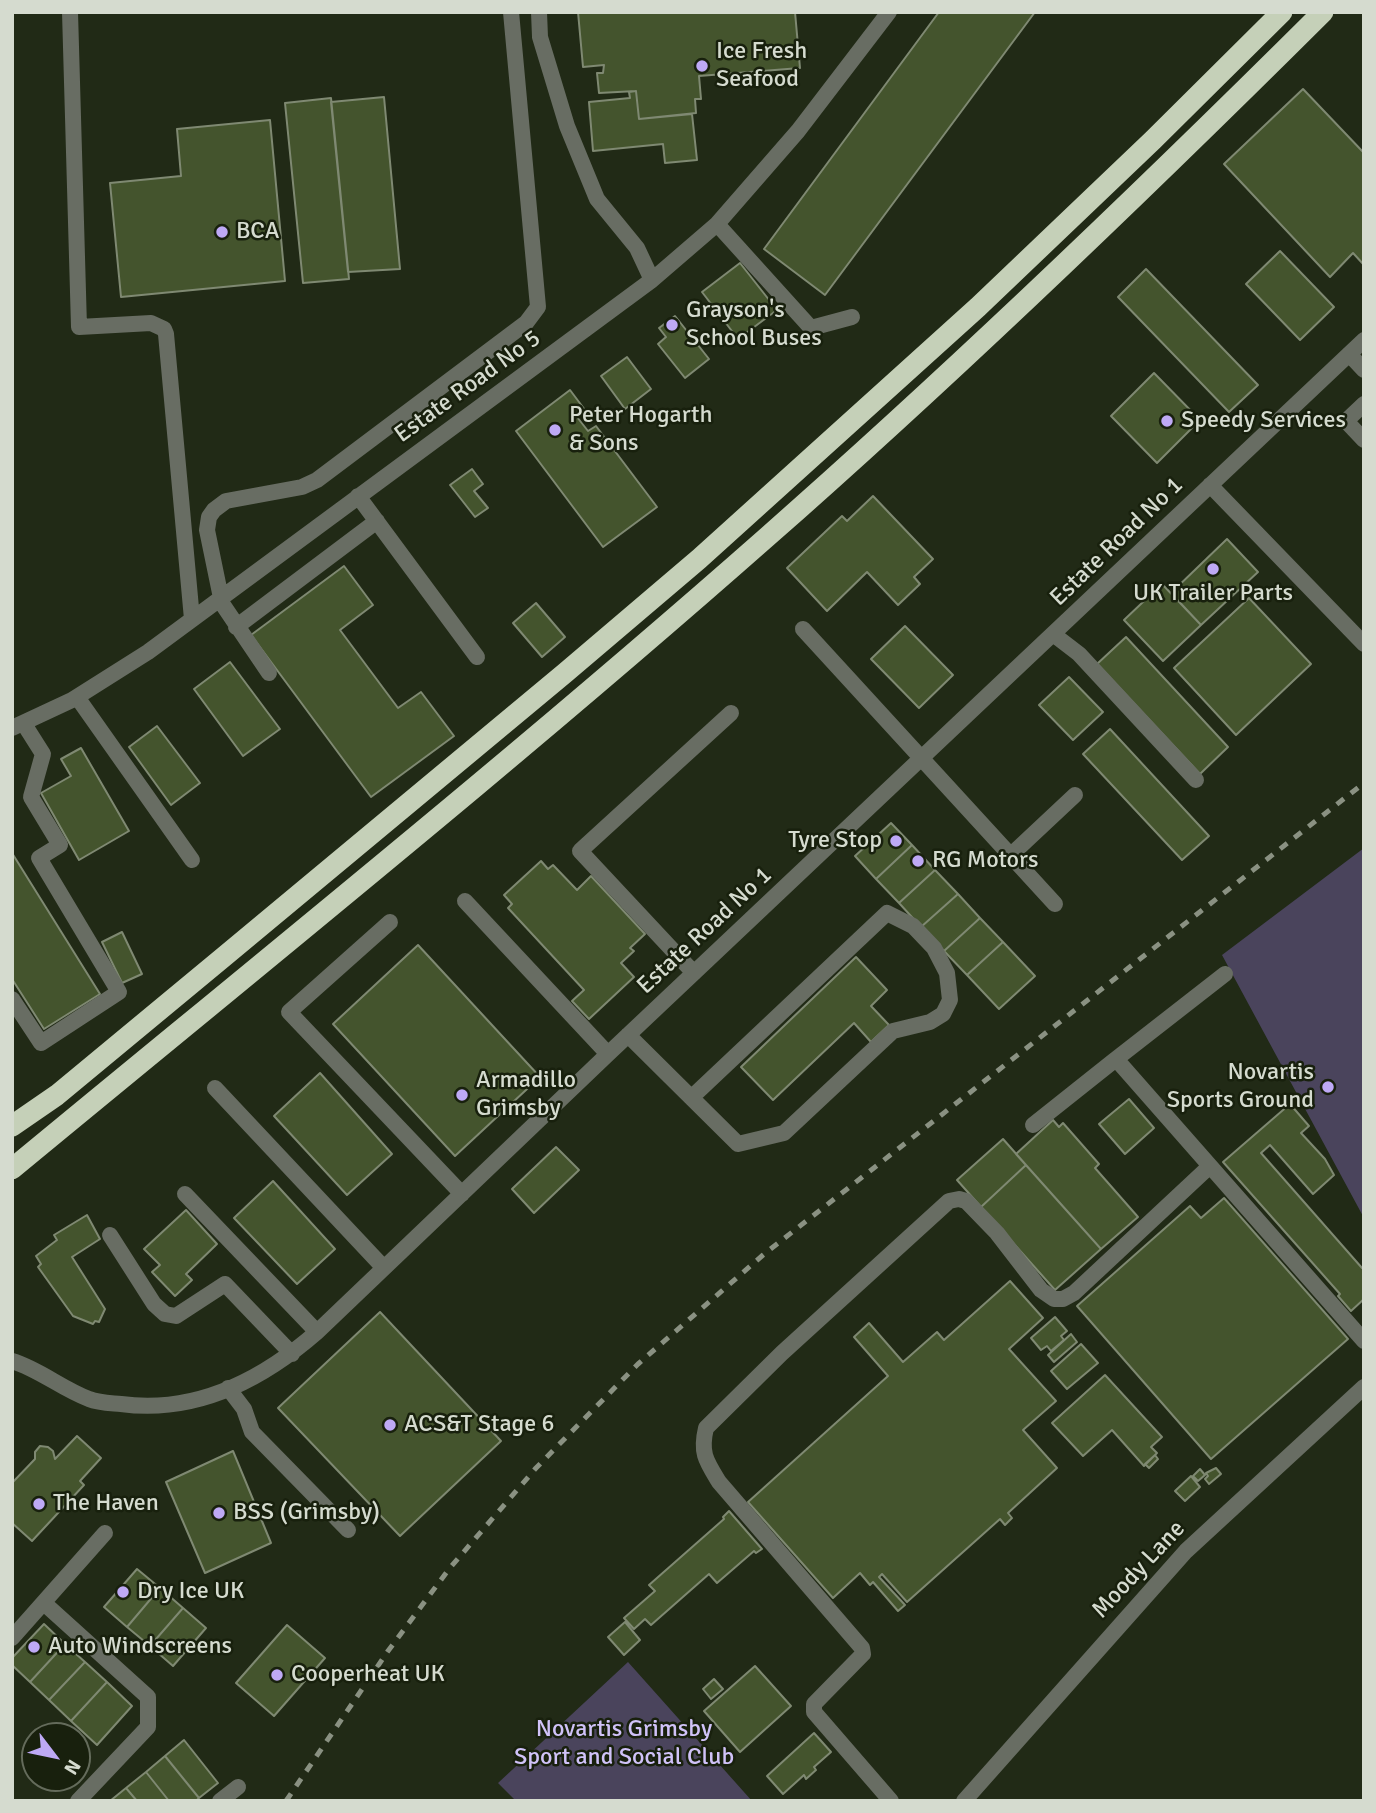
<!DOCTYPE html>
<html>
<head>
<meta charset="utf-8">
<style>
	body { margin:0 }
	#map { position:relative; width:1376px; height:1813px; overflow:hidden; background:#212a16; font-family:Signika,sans-serif }
	canvas { display:block }
	.frame { position:absolute; inset:0; border:14px solid #d5dbcf; pointer-events:none }
	.north { position:absolute; left:21px; top:1722px; width:70px; height:70px; box-sizing:border-box; background:#18200d; border:2px solid #646b5b; border-radius:50%; rotate:122deg; font-size:19px; font-weight:700; line-height:28px; text-align:center; color:#d5dbcf }
	.north::after { content:''; display:block; margin:auto; width:24px; height:32px; background:#bea9f5; clip-path:polygon(50% 0,100% 100%,50% 72%,0 100%) }
</style>
</head>
<body>
<div id="map">
<canvas width="1376" height="1813"></canvas>
<div class="frame"></div>
<div class="north">N</div>
</div>
<script>
const c = document.querySelector('canvas').getContext('2d');
c.lineJoin = 'round';
function paint(path, color) {
  c.fillStyle = color;
  c.fill(path, 'evenodd');
}
function strokePath(path, color, width, dash) {
  c.strokeStyle = color;
  c.lineWidth = width;
  c.lineCap = dash ? 'butt' : 'round';
  c.setLineDash(dash || []);
  c.stroke(path);
}
function drawText(font, color, halo, rows, align = 'center') {
  c.font = font + ' Signika,sans-serif';
  c.lineWidth = 5;
  c.setLineDash([]);
  c.textBaseline = 'middle';
  c.strokeStyle = halo;
  c.fillStyle = color;
  for (const [text, x, y, turn = 0] of rows) {
    c.save();
    c.translate(x, y);
    c.rotate((+turn || 0) * Math.PI / 180);
    c.textAlign = isNaN(turn) ? turn : align;
    if (halo) c.strokeText(text, 0, 0);
    c.fillText(text, 0, 0);
    c.restore();
  }
}
paint(new Path2D(`
	M1364,848V1218L1222,955Z
	M628,1662L752,1801H516L498,1783Z`), '#4a445c');
const building = new Path2D(`
	M578,12H795L800,68L699,76L701,99H695L696,113L639,119L636,91L599,93L597,73H603L604,65L583,67Z
	M939,12H1035L825,295L764,249Z
	M1303,89L1364,153V265L1353,253L1330,277L1224,164Z
	M636,91L639,119L692,114L697,160L665,163L663,144L593,151L589,102L630,98L629,92Z
	M384,97L400,269L348,272L331,102Z
	M331,98L349,279L303,283L285,103Z
	M270,120L285,281L121,297L110,183L181,176L177,129Z
	M1280,251L1334,307L1300,340L1246,284Z
	M740,263L777,310L738,339L702,292Z
	M1146,269L1258,385L1229,412L1118,297Z
	M675,316L709,359L685,378L658,344L666,337L659,328Z
	M627,357L651,389L625,409L601,376Z
	M1154,373L1200,420L1157,463L1111,416Z
	M570,390L585,410L577,417L588,431L596,426L657,507L603,547L516,431Z
	M472,469L483,484L474,491L488,508L475,517L450,485Z
	M873,496L933,559L914,577L920,584L898,605L867,572L827,611L787,568L842,516L847,521Z
	M1227,539L1258,572L1201,625L1171,593Z
	M344,566L373,605L340,630L398,708L421,692L454,736L371,797L251,635Z
	M1162,584L1201,625L1163,661L1124,620Z
	M1249,598L1311,664L1236,735L1174,668Z
	M536,603L565,637L542,657L513,623Z
	M905,626L953,675L919,708L871,659Z
	M1126,637L1228,747L1200,774L1097,664Z
	M230,662L280,729L243,756L194,689Z
	M1069,677L1103,712L1073,740L1039,705Z
	M157,726L200,783L171,805L129,747Z
	M1110,729L1209,836L1182,860L1083,754Z
	M81,748L129,831L79,860L41,793L71,776L61,759Z
	M891,823L912,845L876,879L855,856Z
	M912,845L935,870L899,903L876,879Z
	M12,853L100,994L44,1029L12,979Z
	M541,861L548,869L553,865L577,890L591,876L645,934L630,948L634,951L621,963L634,977L589,1019L572,1001L584,990L508,908L512,904L504,895Z
	M935,870L958,894L921,927L899,903Z
	M958,894L980,918L944,951L921,927Z
	M980,918L1003,942L967,975L944,951Z
	M122,932L142,974L122,983L102,942Z
	M1003,942L1035,976L999,1009L967,975Z
	M418,945L540,1077L455,1156L333,1024Z
	M856,957L887,990L871,1006L889,1025L871,1042L854,1023L773,1100L741,1067Z
	M320,1073L392,1154L347,1195L274,1116Z
	M1129,1099L1154,1128L1125,1154L1099,1124Z
	M1290,1104L1309,1126L1301,1133L1325,1159L1334,1175L1313,1194L1270,1145L1261,1153L1362,1268L1364,1266V1299L1351,1311L1338,1296L1340,1294L1223,1162Z
	M1053,1120L1059,1127L1063,1123L1099,1164L1095,1168L1138,1217L1101,1249L1016,1154Z
	M1003,1139L1026,1165L981,1207L957,1180Z
	M556,1147L579,1170L534,1213L512,1189Z
	M1026,1165L1101,1249L1055,1290L981,1207Z
	M273,1181L335,1249L297,1284L234,1218Z
	M1224,1198L1348,1339L1211,1459L1077,1306L1190,1206L1201,1218Z
	M186,1210L217,1244L186,1274L192,1280L175,1296L152,1272L160,1265L144,1249Z
	M87,1215L100,1239L72,1257L105,1309L99,1322L95,1321L93,1324L73,1316L38,1267L41,1264L36,1256L57,1240L54,1235Z
	M1010,1281L1043,1318L1009,1349L1056,1401L1023,1430L1057,1468L1008,1513L1012,1518L1005,1525L1000,1519L907,1602L882,1574L879,1577L905,1605L898,1611L873,1582L870,1585L860,1573L833,1598L748,1502L888,1376L854,1337L869,1323L903,1362L937,1332L944,1340Z
	M380,1312L501,1441L400,1536L278,1408Z
	M1055,1317L1067,1331L1061,1336L1064,1340L1051,1351L1047,1346L1041,1350L1031,1338Z
	M1071,1334L1077,1342L1054,1362L1048,1355Z
	M1081,1344L1098,1363L1067,1389L1051,1371Z
	M1105,1375L1162,1437L1151,1447L1157,1453L1144,1466L1112,1430L1083,1456L1052,1423Z
	M77,1436L101,1458L80,1481L84,1485L32,1541L12,1523V1483L35,1459V1452L40,1446L48,1447L53,1451L55,1459Z
	M233,1451L271,1543L205,1573L166,1482Z
	M1155,1455L1158,1459L1149,1468L1145,1464Z
	M1216,1468L1221,1474L1209,1484L1205,1479L1208,1476L1206,1473Z
	M1200,1469L1205,1475L1198,1481L1193,1476Z
	M1191,1476L1200,1487L1185,1501L1175,1491Z
	M729,1511L762,1549L756,1553L754,1551L717,1583L709,1574L651,1625L645,1619L634,1629L624,1618L655,1591L649,1585L724,1519L723,1517Z
	M137,1569L160,1588L127,1627L104,1607Z
	M160,1588L183,1608L150,1646L127,1627Z
	M183,1608L206,1628L173,1666L150,1646Z
	M625,1622L640,1640L624,1655L608,1637Z
	M44,1624L65,1644L30,1682L12,1665V1658Z
	M287,1625L325,1658L274,1716L236,1683Z
	M65,1644L85,1662L49,1700L30,1682Z
	M85,1662L107,1682L71,1721L49,1700Z
	M755,1666L791,1706L740,1752L704,1711Z
	M714,1679L723,1689L711,1699L703,1689Z
	M107,1682L132,1706L97,1745L71,1721Z
	M814,1733L831,1752L814,1767L816,1770L806,1779L804,1775L783,1794L767,1776Z
	M184,1740L218,1783L199,1798L165,1756Z
	M165,1756L199,1798L196,1801H169L146,1772Z
	M146,1772L169,1801H137L126,1788Z
	M126,1788L137,1801H110Z`);
paint(building, '#44542d');
strokePath(building, '#7f8972', 2);
strokePath(new Path2D(`
	M70,12L79,327L151,323L164,329L166,334L192,619
	M539,12L540,37L567,126L597,199L637,248L652,280
	M717,224L811,328L852,317
	M1349,354L1364,370
	M1364,404L1346,421L1364,440
	M1210,485L1364,644
	M358,496L477,657
	M221,598L207,530L209,517L214,510L226,501L302,487L317,480L526,323L538,307L511,12
	M219,599L269,673
	M236,627L377,521
	M803,629L1055,904
	M1053,634L1079,654L1196,780
	M77,697L192,860
	M12,728L72,700L148,652L652,280L717,224L798,131L889,12
	M1011,855L1075,795
	M465,901L608,1054
	M390,922L289,1012L462,1194
	M694,973L580,851L731,713
	M12,999L41,1043L119,992L39,858L60,845L31,797L43,754L24,724
	M628,1035L738,1144L784,1133L893,1031L930,1022L943,1014L950,1000L947,973L934,948L913,926L887,913L692,1097
	M1116,1059L1225,974
	M215,1088L384,1268
	M1033,1125L1116,1059L1364,1341
	M185,1194L317,1332
	M110,1235L154,1304L165,1314L176,1316L225,1284L292,1354
	M12,1361C39,1369 62,1389 89,1399C99,1403 111,1403 121,1404C195,1414 262,1380 317,1332L608,1054L1364,340
	M228,1388L244,1409L252,1432L348,1530
	M45,1604L148,1697V1727L78,1801
	M12,1638L105,1533
	M220,1801L238,1787
	M891,1801L814,1712V1704L863,1654L862,1648L719,1482C706,1461 700,1453 706,1428L782,1353L949,1201L959,1199L966,1201L997,1233L1041,1290L1054,1299H1063L1074,1293L1210,1166
	M964,1801L1186,1551L1364,1387`), '#686d63', 16);
strokePath(new Path2D(`
	M12,1126L57,1095L226,955L565,673L699,559L978,307L1153,140L1282,12
	M12,1169C265,960 521,754 767,537C958,369 1142,192 1323,12`), '#c5d0b8', 21);
strokePath(new Path2D(`
	M286,1801L388,1651L449,1569L536,1468L638,1364L763,1255L1364,783`), '#8a9182', 5, [9, 9]);
for (const [x, y, r, color] of [
	[702,66,7,"#bea9f5"],
	[222,232,7,"#bea9f5"],
	[672,325,7,"#bea9f5"],
	[1167,421,7,"#bea9f5"],
	[555,430,7,"#bea9f5"],
	[1213,569,7,"#bea9f5"],
	[896,841,7,"#bea9f5"],
	[918,861,7,"#bea9f5"],
	[1328,1087,7,"#bea9f5"],
	[462,1095,7,"#bea9f5"],
	[390,1425,7,"#bea9f5"],
	[39,1504,7,"#bea9f5"],
	[219,1513,7,"#bea9f5"],
	[123,1592,7,"#bea9f5"],
	[34,1647,7,"#bea9f5"],
	[277,1675,7,"#bea9f5"]
]) {
  const dot = new Path2D();
  dot.arc(x, y, r, 0, 2 * Math.PI);
  c.fillStyle = color;
  c.fill(dot);
  strokePath(dot, '#18200d', 2.5);
}
drawText('24px', '#d5dbcf', '#18200d', [
	["Ice Fresh",716,52],
	["Seafood",716,80],
	["BCA",236,232],
	["Grayson's",686,311],
	["School Buses",686,339],
	["Peter Hogarth",569,416],
	["& Sons",569,444],
	["Speedy Services",1181,421],
	["UK Trailer Parts",1213,594,"center"],
	["Tyre Stop",882,841,"right"],
	["RG Motors",932,861],
	["Novartis",1314,1073,"right"],
	["Sports Ground",1314,1101,"right"],
	["Armadillo",476,1081],
	["Grimsby",476,1109],
	["ACS&T Stage 6",404,1425],
	["The Haven",53,1504],
	["BSS (Grimsby)",233,1513],
	["Dry Ice UK",137,1592],
	["Auto Windscreens",48,1647],
	["Cooperheat UK",291,1675]
], 'left');
drawText('24px', '#d5dbcf', '#18200d', [
	["Estate Road No 5",468,387,-36],
	["Estate Road No 1",1117,542,-44],
	["Estate Road No 1",705,931,-43],
	["Moody Lane",1139,1570,-47]
]);
drawText('24px', '#d0c2f8', '#18200d', [
	["Novartis Grimsby",624,1730],
	["Sport and Social Club",624,1758]
]);
</script>
</body>
</html>
